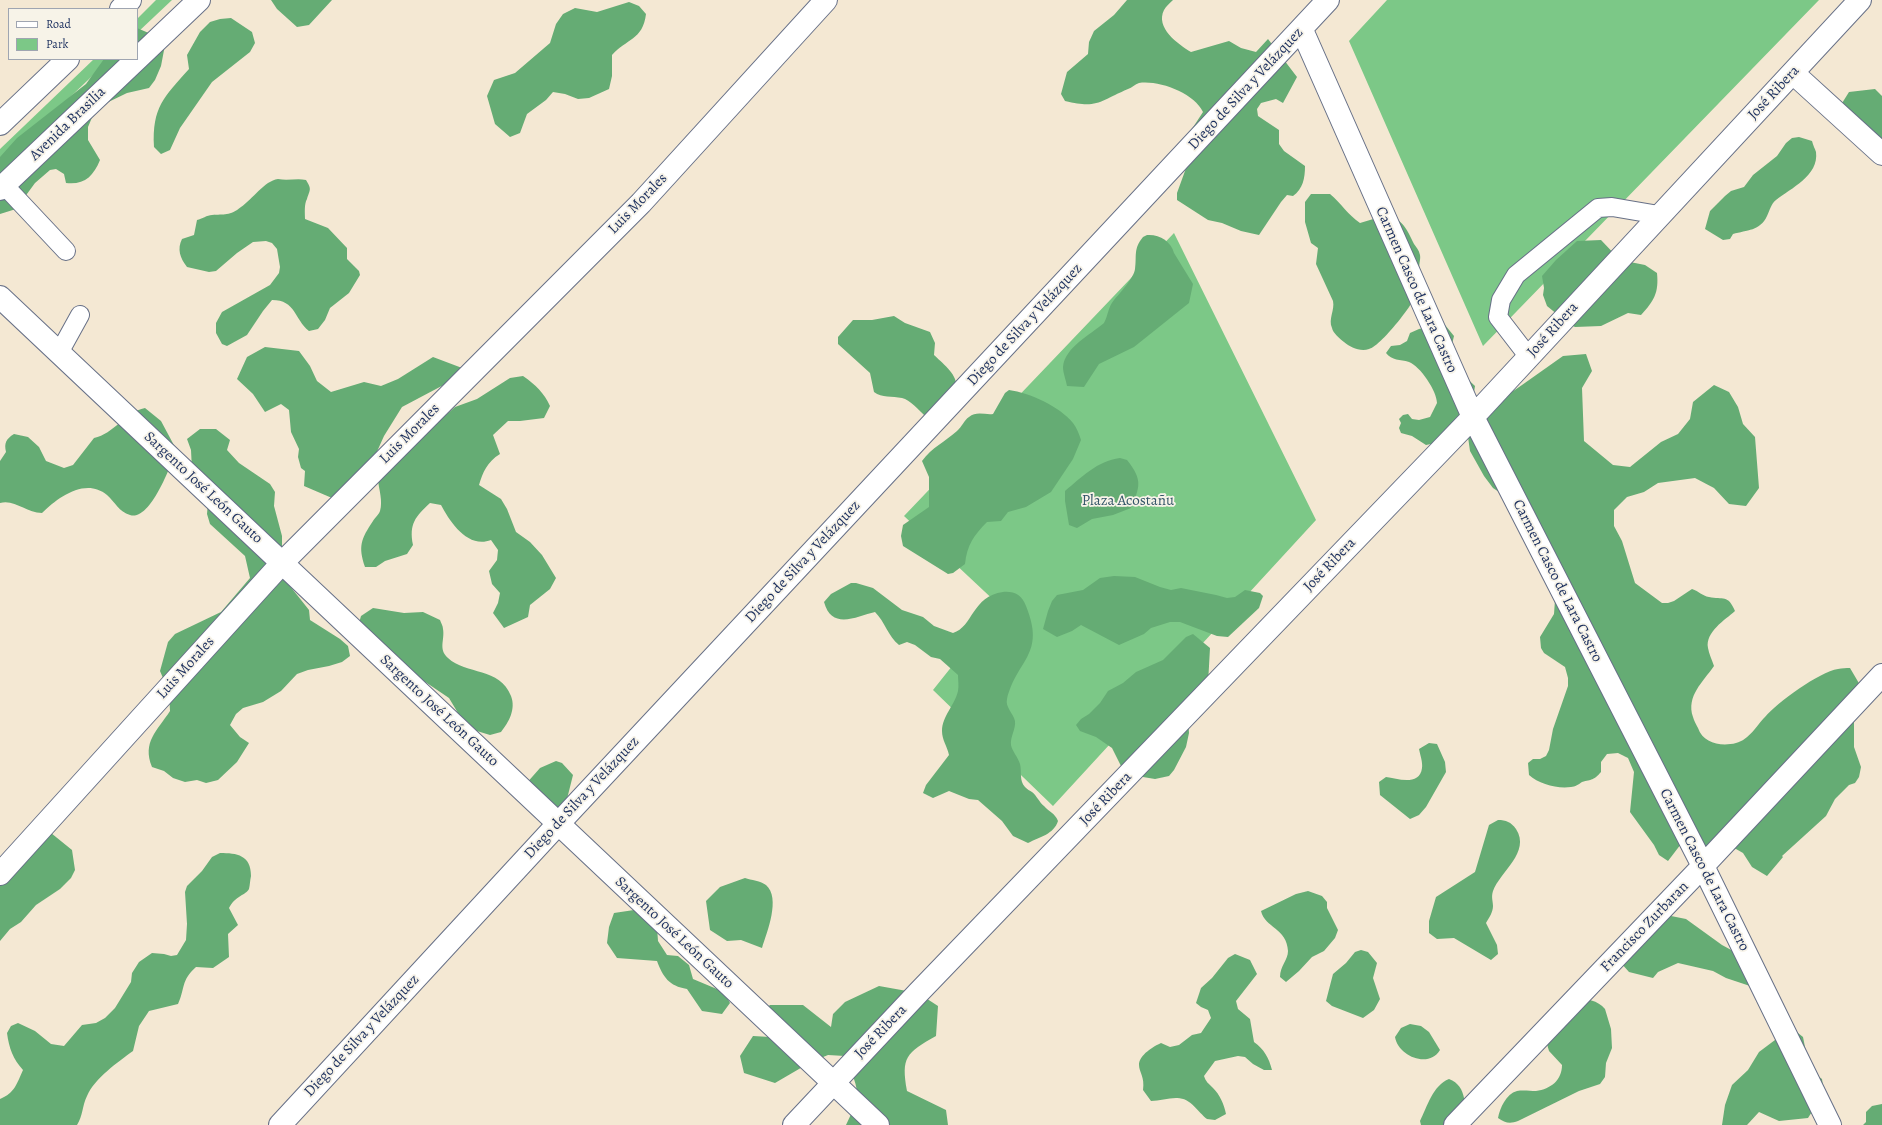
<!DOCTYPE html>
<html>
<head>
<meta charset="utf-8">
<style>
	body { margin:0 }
	#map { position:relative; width:1882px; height:1125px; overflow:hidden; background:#f4e8d3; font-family:Alegreya,serif }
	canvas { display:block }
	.legend { position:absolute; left:8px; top:8px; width:130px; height:52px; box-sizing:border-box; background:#f7f3e8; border:1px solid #9fa5b1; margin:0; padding:5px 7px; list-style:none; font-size:12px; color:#1b2f5e }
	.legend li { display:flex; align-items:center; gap:8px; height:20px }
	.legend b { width:20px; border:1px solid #9fa5b1 }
</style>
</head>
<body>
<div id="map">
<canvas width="1882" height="1125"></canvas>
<ul class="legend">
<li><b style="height:5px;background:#fff"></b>Road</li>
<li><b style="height:11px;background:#7cc887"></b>Park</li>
</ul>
</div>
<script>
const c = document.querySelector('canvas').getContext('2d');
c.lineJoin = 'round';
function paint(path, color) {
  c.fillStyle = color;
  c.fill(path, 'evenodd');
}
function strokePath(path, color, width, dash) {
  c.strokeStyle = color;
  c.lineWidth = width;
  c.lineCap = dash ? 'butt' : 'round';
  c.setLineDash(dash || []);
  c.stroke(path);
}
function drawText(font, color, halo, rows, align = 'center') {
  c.font = font + ' Alegreya,serif';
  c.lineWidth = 3.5;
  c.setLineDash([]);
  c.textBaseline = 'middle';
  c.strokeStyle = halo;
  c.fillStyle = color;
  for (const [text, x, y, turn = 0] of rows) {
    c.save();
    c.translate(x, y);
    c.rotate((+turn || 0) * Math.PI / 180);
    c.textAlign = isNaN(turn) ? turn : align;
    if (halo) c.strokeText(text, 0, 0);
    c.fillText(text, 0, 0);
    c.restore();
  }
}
paint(new Path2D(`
	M156,0H172L137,33V19Z
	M1387,0H1819L1483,346L1349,41Z
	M94,59H110L0,164V149Z
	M1174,233L1316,520L1053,806L933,690L1000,606L904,516Z`), '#7cc887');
paint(new Path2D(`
	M271,0H332L309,25L297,27L277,9Z
	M1127,0H1173C1170,3 1166,6 1164,10C1155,28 1178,44 1191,52L1229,41L1241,48L1256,52L1268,39L1297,77L1283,103L1276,99L1261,103L1257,109L1258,116L1279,130V144L1284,151L1305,166C1305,178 1303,189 1293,196L1287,195L1281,202L1259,235L1241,231L1222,223L1208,220L1177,200V193L1189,160L1188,135L1203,112C1194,93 1159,80 1139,83C1135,84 1132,88 1128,89C1100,101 1098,109 1065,101L1061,94L1067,72L1088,54L1089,42L1094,31L1114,15Z
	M629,2L639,6L646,14C643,40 626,39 612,55V76L609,89L589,98L578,99L565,94L553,92L546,100L527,114L520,133L510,137L495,124L487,96L494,80L515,73L550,43L556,24L563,14L575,8L597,12Z
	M231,18L252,32L255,43L250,52L212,82L180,128L170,150L161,154L154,147C152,107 164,97 189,69L187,55L200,32L210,22L220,19Z
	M137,28L158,37L165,45L161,66L155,80L149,88L127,93L96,108L88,127V140L100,160C93,177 84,185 66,183L64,174L56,169L50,170L35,183L16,209L0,214V157L17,138L86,84L104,59H137Z
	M1875,89L1882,96V158L1834,116L1849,92Z
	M1799,137L1812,141C1813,145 1815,149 1816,152C1819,176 1791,188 1776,200C1771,204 1770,210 1767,216C1760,231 1747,230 1733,234L1730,239L1723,240L1705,229L1710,211L1725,196L1731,191L1744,187L1753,175L1777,156L1786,143L1792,138Z
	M278,179C288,181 297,178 306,180C312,190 310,189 307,199C304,204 305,213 305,219L328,228L347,248V259L359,271L360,275L349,293L330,308L325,320L318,329L309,331C294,319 296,300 272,300L263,311L247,335L227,346L222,344L216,333V323L222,312L270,285L279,273L280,267L277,249L272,243L266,241L253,242L237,253L216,271L209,272L187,267C180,258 177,249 182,239L194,235L197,220C202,219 207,215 212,215C224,214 230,216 241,207C253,199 264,181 278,179Z
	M1311,194H1330C1341,203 1348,215 1360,223L1390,214C1404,223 1407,229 1414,244C1416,247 1419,250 1420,255C1421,260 1418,265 1420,270C1422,274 1424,276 1423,281C1421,295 1382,346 1369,349C1360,352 1350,347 1344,342C1340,339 1333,333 1332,328C1328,319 1335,310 1333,301L1316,264L1318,248L1311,243L1305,222V202Z
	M1147,235C1159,234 1171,241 1174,253L1193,284L1189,303L1134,347L1099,364L1084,387L1067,386C1066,380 1063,373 1063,367C1065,347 1090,335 1104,323C1108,316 1108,307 1114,300C1119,294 1134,278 1135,269C1137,256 1133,249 1143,237Z
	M1601,240L1620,260L1645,265L1657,273C1659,293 1654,301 1641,315L1628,313L1601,326L1575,327L1569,324L1547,306L1543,295L1544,288L1542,276L1556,260L1577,241Z
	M894,316L905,323L930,332L935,343L934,355C941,362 957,374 956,385L925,416C919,410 910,400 902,398C892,396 882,398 874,392L870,373L838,344V337L853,320H872Z
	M1436,322L1445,325L1454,336L1449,357L1460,372L1475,386L1471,411L1441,442L1426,445L1412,436L1401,433L1399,428L1401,423L1399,419L1403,415L1408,414L1412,419L1419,420L1430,417L1437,403C1437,391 1420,366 1409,362C1400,359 1392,361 1386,353L1391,346L1400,345L1407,341L1410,333L1419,329L1428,327Z
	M265,347L299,351L310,366L317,381L331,392L364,382L381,386L398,379L433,357L470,371L402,407L384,436L375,456L339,501L304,486L305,471L301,468L298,457L299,449L291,432L289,410L281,404L265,412L253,394L237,379L247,357Z
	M1586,354L1592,371L1582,388L1584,441L1613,465L1630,467L1661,442L1678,434L1690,419L1693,402L1714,385L1729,392L1738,407L1743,424L1755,437L1759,488L1746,506L1729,504L1714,488L1695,478L1658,483L1644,492L1627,497L1614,510V526L1622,541L1635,583L1662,603H1668L1674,601L1692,589C1699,591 1702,596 1709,597C1723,600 1728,594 1735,611C1725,620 1705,632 1708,648C1709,654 1712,660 1714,666C1703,682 1686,696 1693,717C1694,721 1696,724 1698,728C1703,743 1721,747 1736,743C1749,740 1757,725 1765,717C1778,702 1819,672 1838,669C1842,668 1846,668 1850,668L1860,685L1854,716V747L1861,767L1859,777L1855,783L1849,785L1835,799L1826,816L1782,856L1783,857L1767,876L1752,867L1743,853L1736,849L1729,850L1721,855L1681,844L1668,861L1659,855L1654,845L1630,812L1634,772L1628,758L1618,753L1607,754L1601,762V772C1593,781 1592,779 1582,782C1579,784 1575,787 1571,787C1557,789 1539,784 1529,775L1528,763L1533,759H1540L1546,756L1549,750L1553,729L1568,686V678L1565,667L1544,653L1541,648L1540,637L1554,614L1556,586L1517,504L1493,488L1484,476L1470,451L1468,437L1503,398L1522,385L1563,356Z
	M523,376C536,385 544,393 550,406L544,418L520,421H508L493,435L500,454C487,462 483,472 479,485L501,499L507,509L516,532L530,542L542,555L556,578L550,589L530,605L528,617L504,628L493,613L498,603L500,593L492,584L489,571L497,560L498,550L491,540C468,549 450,522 441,505L430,503C415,517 409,524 413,545L407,554L385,561L376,567H365C358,546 361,539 373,521C375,518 379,514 380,511C383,501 379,490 378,480L432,422L446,415L455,407L477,399L510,378Z
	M1009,390C1030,393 1059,406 1073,423C1077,428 1079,434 1081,440L1073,459L1051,492L1026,507L1008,512L1001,521L987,522C974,535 967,545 965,564L953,573L948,574L903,546L901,536L903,525L929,507V477L922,461C932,447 945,442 957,431C962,427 964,420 969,417C976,411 985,415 993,414L1005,393Z
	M145,408L161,421L176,449C172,464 150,522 130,515C119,512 115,502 107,495C86,477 58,497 42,513C26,513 15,499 0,503V461L6,452C4,443 6,439 14,434L28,437L39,447L46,461L64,468L73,465L94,438C114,434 125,412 145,408Z
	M200,429H216L230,440L227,450L239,463L270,484L275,492L274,506L282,536V576L309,610L310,620L340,639L348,646L350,656L342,662L329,666L308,670L297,674L281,691L263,702L243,708L236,714L230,725L240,737L249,743L237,762L218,780L206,783L197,780L185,782L173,778L164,771L152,767C142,742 157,731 170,711L169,692L160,671L168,642L175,634L221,612L250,578L245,556L210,524L207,514L210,480L192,470L191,450L187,439Z
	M1120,458L1127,460C1143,480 1140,487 1131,508L1113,515L1092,519L1077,528L1069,525L1065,501V491C1082,477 1097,461 1120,458Z
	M1114,576L1135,577L1160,587L1171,590L1181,588L1216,595L1227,598L1235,597L1245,590L1260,593L1263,596L1259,608L1228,637L1217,636L1180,622H1170L1151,628L1144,634L1119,645L1081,625L1072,631L1057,637L1043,629L1048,611L1052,601L1057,595L1083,590L1100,578Z
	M851,583H856L873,588L902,610L923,617L934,626L953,633C973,627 972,596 1003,592C1014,591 1022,595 1026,606C1046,655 1017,659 1007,699C1005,707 1013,713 1015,721C1016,729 1010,737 1011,745C1012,751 1018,757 1020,764C1022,771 1019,781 1025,787C1027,789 1030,791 1032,792C1037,796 1039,802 1044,806C1049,812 1055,813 1058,821C1054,834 1040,837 1028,843L1013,836L1002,821L978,800L969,799L949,791L933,798L923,793L926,785L949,755C947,746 942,740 942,731C942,716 955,705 958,691C959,686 958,680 958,675L940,659L931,657L915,645L907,642L899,645C888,636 885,622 875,612C857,616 832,631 824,602L831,594Z
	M373,608L404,613L423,612L440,620C441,623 443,626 443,629C445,640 438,649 448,658C466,675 500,667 511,696C516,709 509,722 501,732L490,735L467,728L449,698L415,675L359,623L361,616Z
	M1193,634L1210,648L1208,684L1188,718L1189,733L1186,747L1174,770L1169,776L1155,779L1125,774L1112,748L1096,737L1080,731L1076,725L1081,719L1089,714L1100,703L1108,691L1123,683L1136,672L1163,660L1186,637Z
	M1429,743L1437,744L1445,762L1446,772L1426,807L1419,815L1410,819L1380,795L1379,782L1386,777C1398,779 1420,786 1422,768C1423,763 1420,754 1419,749Z
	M556,761L562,763L573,775L567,799L556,810L525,785L540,768Z
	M1498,820C1506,820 1511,822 1516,829C1531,852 1500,872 1493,891C1491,897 1493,901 1493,906C1493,912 1489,918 1486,923L1497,945L1498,954L1491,960L1454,938L1437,939L1429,933V921L1436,897L1475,872L1489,825Z
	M51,833L72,850L75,870L71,878L60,889L36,905L21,922L10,929L0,941V863Z
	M220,853C237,853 251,855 251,876C250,880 250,885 249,889C246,895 235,896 229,908L238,925L228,934L229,957L213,968L196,967C181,980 185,989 178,1004L149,1011L139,1026L133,1051C118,1062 95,1078 87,1096C82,1106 83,1116 77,1125H0V1099C15,1093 17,1083 23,1070C13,1059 9,1048 7,1033L11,1026L18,1023L35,1031L51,1044L64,1046L82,1025L96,1023L105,1018L115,1008L131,982L132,973L139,962L152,953L164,954L171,956L177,955L186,940L187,924L185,892L187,886L202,871L212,857Z
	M745,878C751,880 761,881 766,885C781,898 767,932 762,948L741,940L727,941L710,930L706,901L720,887Z
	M1308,891L1322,896L1327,902V908L1338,930L1335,938L1324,951L1312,957L1299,971L1286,982L1280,977C1280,966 1288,960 1288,951C1287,928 1265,928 1261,911L1296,894Z
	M634,910L646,917L657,927L658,941L667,955L678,956L689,965L693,979L724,992L730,1003L722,1014L702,1011L687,989C669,986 663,977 657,961L617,958L607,943L609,927L614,913Z
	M1666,915L1686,919L1722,945L1746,958L1759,989L1726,978L1713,971L1678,963L1658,972L1653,978L1629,972L1621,963Z
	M1361,950L1368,952L1377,963L1373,978L1380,999L1374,1010L1363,1018L1332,1006L1326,1001L1333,974L1346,963L1355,952Z
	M1235,954L1250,960L1257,974L1236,1001L1238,1009L1250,1019L1254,1042C1264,1049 1269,1058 1272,1070H1264L1253,1064L1245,1057L1238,1056L1215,1061L1204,1076C1206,1082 1208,1083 1213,1088C1220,1095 1224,1104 1226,1114L1215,1120L1207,1119C1198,1112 1190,1097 1176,1098C1168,1098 1159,1101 1151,1101L1143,1090C1145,1077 1139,1072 1139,1065C1139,1055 1154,1046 1161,1043L1170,1047L1179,1045L1192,1035L1201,1033L1211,1018L1208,1010L1201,1007L1196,1003L1201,988L1212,978L1228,958Z
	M879,986L918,993L938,1006L936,1036C906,1053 901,1057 907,1091L946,1110L948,1125H846C863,1091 858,1090 845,1056L828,1055L811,1062L775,1083L744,1073L740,1056L753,1036L770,1037L763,1011L770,1005H803L831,1027L833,1014L845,1002Z
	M1575,998C1586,999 1598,1000 1605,1009L1611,1029L1612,1048L1606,1063L1605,1077L1600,1084L1579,1091L1518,1121C1510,1124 1505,1123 1498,1118C1500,1108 1506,1094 1517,1091C1523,1090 1530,1091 1536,1091C1551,1089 1562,1080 1562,1065L1549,1051L1547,1044Z
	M1410,1024L1421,1026L1429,1032L1440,1050C1429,1069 1398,1056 1395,1037L1401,1028Z
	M1798,1033L1803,1037C1806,1052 1809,1070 1822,1079C1825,1095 1816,1106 1808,1118L1779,1121L1759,1112L1747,1125H1722L1725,1105L1732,1085L1748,1070L1759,1052L1783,1034Z
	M1449,1079C1468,1086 1465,1108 1465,1125H1421L1420,1121C1427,1107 1433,1085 1449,1079Z
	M1882,1104V1125H1863L1866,1122V1112L1872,1106Z`), '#65ac74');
const lane = new Path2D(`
	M4,185L66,251
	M59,353L80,315
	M1528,356L1498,317L1501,300L1516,275L1598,208L1612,207L1659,215`);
const street = new Path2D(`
	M1302,30L1473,417L1703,866L1830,1125
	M1793,73L1882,154
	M0,874L282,563L641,203L826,0
	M280,1125L558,824L1328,0
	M794,1125L918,993L1473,417L1860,0
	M1455,1125L1703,866L1882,675`);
const secondary = new Path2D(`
	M0,297L878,1125`);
const primary = new Path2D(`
	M121,9L130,0
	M137,59L199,0
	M0,124L68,59
	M0,189L137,59`);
strokePath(lane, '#677087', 20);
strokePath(street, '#677087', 24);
strokePath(secondary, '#677087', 24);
strokePath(primary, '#677087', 24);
strokePath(lane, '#fff', 18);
strokePath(street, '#fff', 22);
strokePath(secondary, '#fff', 22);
strokePath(primary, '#fff', 22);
drawText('15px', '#1b2f5e', '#f7f3e8', [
	["Diego de Silva y Velázquez",1246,89,-47],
	["José Ribera",1774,93,-47],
	["Avenida Brasilia",68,124,-44],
	["Luis Morales",638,204,-46],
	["Carmen Casco de Lara Castro",1416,290,66],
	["Diego de Silva y Velázquez",1025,325,-47],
	["José Ribera",1553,330,-48],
	["Luis Morales",410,434,-45],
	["Sargento José León Gauto",203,488,43],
	["Diego de Silva y Velázquez",803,562,-47],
	["José Ribera",1330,565,-46],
	["Carmen Casco de Lara Castro",1557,581,63],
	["Luis Morales",186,668,-48],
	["Sargento José León Gauto",439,711,43],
	["Diego de Silva y Velázquez",582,798,-47],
	["José Ribera",1106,799,-46],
	["Carmen Casco de Lara Castro",1704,870,63],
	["Francisco Zurbaran",1645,927,-46],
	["Sargento José León Gauto",674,933,43],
	["José Ribera",881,1032,-46],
	["Diego de Silva y Velázquez",362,1036,-47]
]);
drawText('15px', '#335568', '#f7f3e8', [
	["Plaza Acostañu",1128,501]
]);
</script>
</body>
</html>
